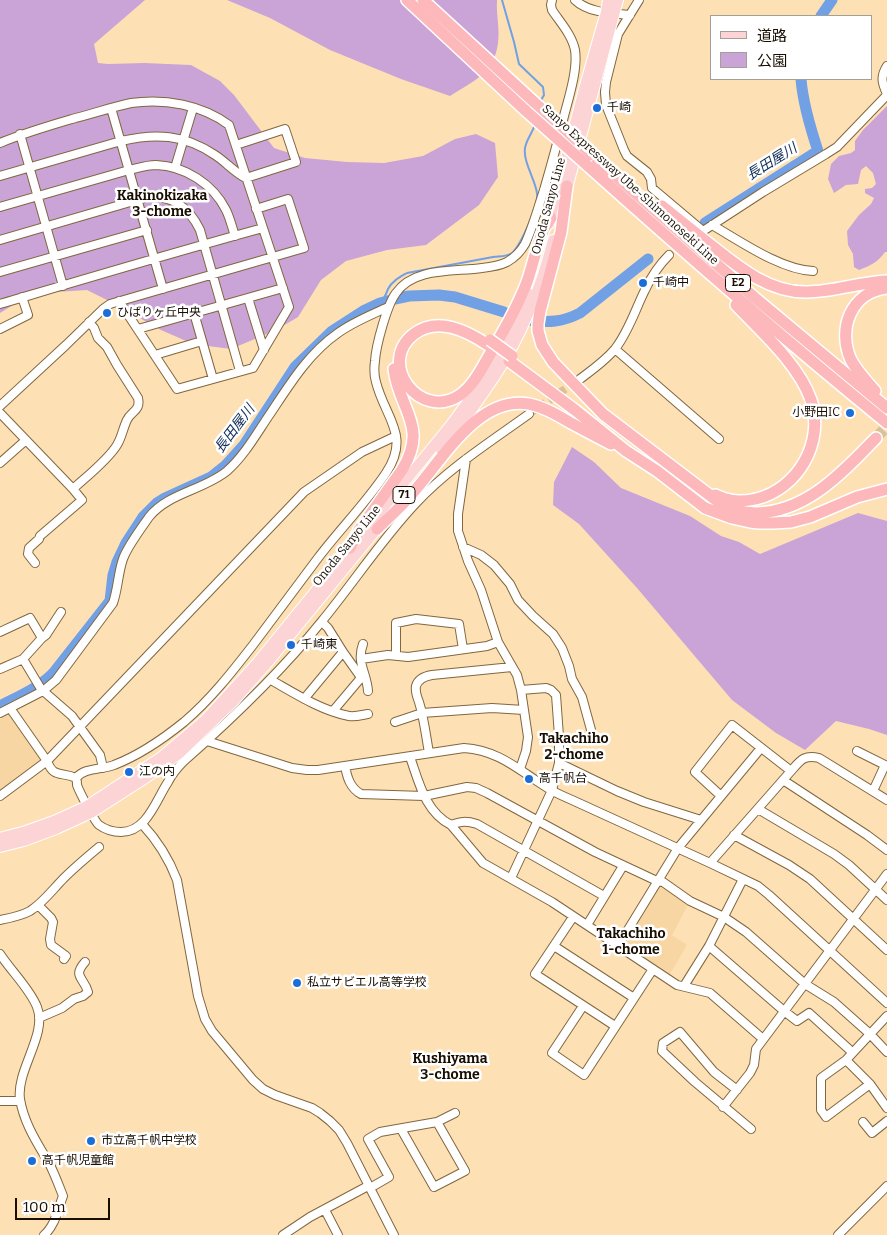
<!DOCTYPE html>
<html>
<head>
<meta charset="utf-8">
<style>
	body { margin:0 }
	#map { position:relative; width:887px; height:1235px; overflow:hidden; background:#fee0b5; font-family:Bitter,"Noto Sans JP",serif }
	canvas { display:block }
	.legend { position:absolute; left:710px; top:15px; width:162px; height:65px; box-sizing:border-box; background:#fff; border:1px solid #a39f99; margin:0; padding:6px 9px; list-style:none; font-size:15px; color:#180e01 }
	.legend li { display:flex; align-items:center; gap:10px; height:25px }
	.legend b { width:25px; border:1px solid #a39f99 }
	.scale { position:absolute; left:15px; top:1198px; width:95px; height:22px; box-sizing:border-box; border:2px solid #180e01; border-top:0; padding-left:6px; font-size:15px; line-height:18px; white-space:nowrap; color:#180e01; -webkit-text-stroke:4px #fff; paint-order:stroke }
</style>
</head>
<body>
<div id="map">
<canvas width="887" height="1235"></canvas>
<ul class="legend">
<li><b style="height:6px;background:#fdd4d6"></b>道路</li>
<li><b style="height:14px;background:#caa3d7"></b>公園</li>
</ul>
<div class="scale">100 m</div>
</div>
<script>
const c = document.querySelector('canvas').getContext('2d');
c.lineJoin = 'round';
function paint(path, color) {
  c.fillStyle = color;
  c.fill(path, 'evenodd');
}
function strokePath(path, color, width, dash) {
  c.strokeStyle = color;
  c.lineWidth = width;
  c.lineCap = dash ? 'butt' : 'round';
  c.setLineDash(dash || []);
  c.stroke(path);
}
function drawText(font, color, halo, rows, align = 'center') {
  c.font = font + ' Bitter,"Noto Sans JP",serif';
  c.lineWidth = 5;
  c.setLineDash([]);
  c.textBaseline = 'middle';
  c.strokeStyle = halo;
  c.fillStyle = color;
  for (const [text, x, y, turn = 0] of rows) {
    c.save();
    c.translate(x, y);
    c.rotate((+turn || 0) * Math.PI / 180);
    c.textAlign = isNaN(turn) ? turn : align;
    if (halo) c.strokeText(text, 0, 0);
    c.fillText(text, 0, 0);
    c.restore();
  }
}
paint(new Path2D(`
	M10,714L47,765L0,800V719Z
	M662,884L689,903L672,935L687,945L669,976L624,944L659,885Z`), '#f8d6a3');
paint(new Path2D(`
	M0,0H145L94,44L98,63L108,64L144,63L191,65L220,81L234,95L274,148L305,158L347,162L384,163L423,156L455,139L476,134L495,143L498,177L479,205L426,245L387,250L346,261L321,280L298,317L276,330L231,349L193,344L161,330L113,303L87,290L55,292L26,297L0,313Z
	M227,0H497C496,14 500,29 498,43C494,74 473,81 450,96L401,79L330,50L270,18Z
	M887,106V252H885C877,263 871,265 859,270L854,267L853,254L848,245L847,231L859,215L871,204L874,198L865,193V189L872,188L876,184L873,173L866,166L861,170L858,184L846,185L834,193L828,179L831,164L839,156L851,153L855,150V141L863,130Z
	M572,447L594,462L621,488L690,516L721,536L739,542L760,554L858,513L887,521V735L869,729L836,721L805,750L776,733L732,700L637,588L579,524L553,505L554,482Z`), '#caa3d7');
strokePath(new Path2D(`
	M502,0L514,42L519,64L543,87L544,95L540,102
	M380,303C386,297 385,296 388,289C392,281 400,277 407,273L493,257C500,256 506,257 512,253C521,245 539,204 537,193C535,179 523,162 525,148C526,140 533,132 535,124`), '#71a0e4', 2);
strokePath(new Path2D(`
	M821,16L832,0
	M705,223L818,151C810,127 803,104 801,79
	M529,320C548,323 563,322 580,313L648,259
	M0,706C19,696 41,687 55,671L110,601L113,575L117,562L126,543L143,517L157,503L165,498L211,477L226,465L244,445L295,367L332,331L363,311L380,303L395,299L409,296L439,295L455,297L504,312`), '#71a0e4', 11);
strokePath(new Path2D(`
	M529,414L577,381`), '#dcc09a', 8, [8, 4]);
strokePath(new Path2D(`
	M876,438L887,426`), '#dcc09a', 11, [11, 5.5]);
const minor = new Path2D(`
	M575,0C589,13 611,13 630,15
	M639,0L618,34L606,82L605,92L606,105L624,150L627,156L647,172L651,179L652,188L703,231L763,192L826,154L837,147L887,95
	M887,66C880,77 882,83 887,94
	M111,108L163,289
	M20,134L63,286
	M0,143C24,133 48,126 72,119C92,114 112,107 131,103C165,98 202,105 229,125L289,307L253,368L177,389L119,301
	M175,168L193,108
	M0,176L121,141C155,133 184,134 215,155C226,162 235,173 246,178L296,162L285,129L236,145
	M0,207L129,170C138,168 147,165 156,165C185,166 213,184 226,210C230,218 232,227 235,236
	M712,225C740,241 781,270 813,271
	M0,240L144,198C170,193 189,207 200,230L240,371
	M0,272L147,230
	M248,298L264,350
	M0,304C88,278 175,252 263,228
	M194,313L213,379
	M0,329L28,315L22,297
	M138,329L283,288
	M615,349L719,439
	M155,355L202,341
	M580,379C592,370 605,361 615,349C629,331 635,310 645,290C651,277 659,265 669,255
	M0,406L66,345L103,309L110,304L304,248L288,199L256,209
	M0,413L73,489L82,500L40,536L39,539L29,548L28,554L35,563
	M466,459L458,514V531L468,561L481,590L498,642L517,675L521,690L528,737L526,751L520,769
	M0,463L26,440
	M73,489C86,477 108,460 117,445C122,437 123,428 127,420C131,411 141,411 138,398L117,365L107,347L98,338L94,328L89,322
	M463,547L481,555L494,565L510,584L518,600L533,616L553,634L562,648L569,666L572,679L582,697L593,737
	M322,622L328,628L343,652L360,676V679L333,711
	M0,632L30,618L42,638L23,659L41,689L72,716L100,755L103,768
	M42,638L46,635L61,612
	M363,644C356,663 367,673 368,691
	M396,655V623L416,619L459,624L463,649
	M361,659L388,655L408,657L487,646L498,642
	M0,669L23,659
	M271,680C294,693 322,711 349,716C355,717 362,715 368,714
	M304,699L343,652
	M10,708L47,761C54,779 61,771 76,778
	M0,713L43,691L56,680L113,603C118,589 118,573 123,559C127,547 142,527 149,517C168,493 204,490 227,471C245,455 257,433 270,414C290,384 308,354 338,333C353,322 371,315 388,307
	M395,722L422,713L492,708L524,710
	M207,741L292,768L307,770H318L464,748C500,750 522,773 551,790C558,794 565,797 572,800L710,863L758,886L769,895L887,1003
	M857,751L887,766
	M429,753C426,736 424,718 419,702C417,697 415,691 416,686C418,679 426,676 432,675L512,667
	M410,757C419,782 425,812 451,825L483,863L552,902L677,985L710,993L763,1039
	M559,763L617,791L644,802L701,820
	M345,766C347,777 350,788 361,794L424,796L467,787L476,788L487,793L595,852L657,881L663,882L690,901L724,917L746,932L805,984L834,1002L870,1034L887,1052
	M76,778C85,767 102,770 114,765C140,755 163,739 184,722C211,699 232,672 253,645C275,616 296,587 318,558C340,529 366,503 386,473C411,435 385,418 376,382C374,375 374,368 375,361C376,345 387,305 396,293C414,267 454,272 482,268C491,267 499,266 507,262C514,258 521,251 525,244C533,227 538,208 544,190C551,166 558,141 564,116C569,97 578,69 575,50C572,35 560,22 552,10L551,5L552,0
	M76,778C77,780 77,783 77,785C79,791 95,822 99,825C106,830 113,832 121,832C147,832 156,800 168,782C172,774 178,767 184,761C234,717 281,672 322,621C354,582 382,539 416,503C449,468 490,442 529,414
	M783,780L867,835L887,850
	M873,791L885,765
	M0,796L47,761L304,492L362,452L396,436
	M721,796L695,772L732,725L791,771
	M758,809L834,854L849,865L887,900
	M142,824C157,840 169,859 177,880L198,996L205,1019L212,1031L253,1080L263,1089L275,1095L312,1108L320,1113L330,1121L339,1130L347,1143L394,1235
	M451,825C461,821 467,821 477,824L604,896
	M734,835L789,865L810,879L887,950
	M710,863L791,771C800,761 804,754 819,758L887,800
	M511,878L552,790L559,763V736L556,695L551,690L546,688L521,690
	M38,905L51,918L53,922L50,939L51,945L66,956L64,959
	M573,917L535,974L615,1026
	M0,920C10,918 21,916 30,911C44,902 53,889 64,878C75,867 87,857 99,847
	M587,925L623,866
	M554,946L634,998
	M618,946L678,848L761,748
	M709,946L784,1011L797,1021L809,1013L852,1052
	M0,954C11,971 30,989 37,1007C48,1034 16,1070 20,1099C24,1124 38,1144 50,1165C55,1175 59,1186 63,1196C58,1209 55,1226 44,1235
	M684,986L709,946L743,879
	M583,1006L552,1053L584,1075L653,969
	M39,1018L62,1008L74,999L83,996L88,992C84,977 72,977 85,962
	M846,1060L870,1084L887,1108
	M870,1084L826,1117L821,1110V1078L846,1060L887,1016
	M737,1090L714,1072L680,1032L663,1043L662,1051L695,1082L751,1129
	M0,1101H20
	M723,1107L750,1073L754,1065L756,1049L887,874
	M863,1122L872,1133L887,1121
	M401,1129L434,1187L465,1171L437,1122
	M370,1188L389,1177L368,1139L380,1132L437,1122L455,1113
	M325,1210L338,1235
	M283,1235L310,1217L368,1186
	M838,1235L887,1186`);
const major = new Path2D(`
	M566,192L618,0
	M549,224L584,89L606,12L608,0
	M441,450C460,426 478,402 495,376C522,335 541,287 553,240
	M0,838L26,831L54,821L87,806L160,758L205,720L257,663L450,426C479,387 512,340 528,293
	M0,847L24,841L56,829L91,813L147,777L179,754L233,702L264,667L381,524`);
const highway = new Path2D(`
	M407,0L526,111
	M423,0L534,102
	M592,155L755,298L887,408
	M588,166C686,254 785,340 887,423
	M567,186L561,232L540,311L538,324V331L542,345L553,362L603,414L720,503C731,510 743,513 756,513C807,512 843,472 876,438
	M662,206C677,218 692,230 707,242C736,265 768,293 807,292C834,292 860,282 887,281
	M488,345C467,331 438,316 414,334C376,363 420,422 460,395C473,386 481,370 489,356C503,332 517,308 527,282C533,265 536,247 543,231C545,226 548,222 551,218
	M509,361L575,410L626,451L657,471L705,508L732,518L750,522L759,523H773L791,522L810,517L857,497L887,489
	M875,391C866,381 857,371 851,360C837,329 851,292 887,288
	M715,495C718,496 722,498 726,499C735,502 747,501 756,499C798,489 825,442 811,400C799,365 761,331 736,305
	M377,529C388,518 400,508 410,496C440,464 476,395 529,404C544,407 557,415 571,423C584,430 597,437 611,444
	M350,548L359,530L402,470C429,426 399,410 394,369`);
strokePath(minor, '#81673f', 10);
strokePath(major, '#fff', 12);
strokePath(highway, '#fff', 14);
strokePath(minor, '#fff', 8);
strokePath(major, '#fdd4d6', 10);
strokePath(highway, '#fcb8ba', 11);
const highwayBridge = new Path2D(`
	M534,102L568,132L592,155
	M526,111L588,166
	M490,340L512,356`);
strokePath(highwayBridge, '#fff', 14, []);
strokePath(highwayBridge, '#fcb8ba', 11);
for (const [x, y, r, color] of [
	[597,108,5,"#1b6ed8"],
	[643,283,5,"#1b6ed8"],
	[107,313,5,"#1b6ed8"],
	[850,413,5,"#1b6ed8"],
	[291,645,5,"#1b6ed8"],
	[129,772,5,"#1b6ed8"],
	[529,779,5,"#1b6ed8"],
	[297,983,5,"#1b6ed8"],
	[91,1141,5,"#1b6ed8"],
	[32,1161,5,"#1b6ed8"]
]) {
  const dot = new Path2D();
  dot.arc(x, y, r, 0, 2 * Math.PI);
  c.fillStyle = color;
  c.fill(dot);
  strokePath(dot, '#fff', 2);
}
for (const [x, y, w] of [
	[738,283,25],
	[404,495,22]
]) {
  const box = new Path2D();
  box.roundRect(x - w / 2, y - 8.5, w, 17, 4);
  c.fillStyle = '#fff';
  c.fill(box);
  strokePath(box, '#180e01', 1);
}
drawText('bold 11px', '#180e01', null, [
	["E2",738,283],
	["71",404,495]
]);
drawText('12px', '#180e01', '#fff', [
	["千崎",607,108],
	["千崎中",653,283],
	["ひばりヶ丘中央",117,313],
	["小野田IC",840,413,"right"],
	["千崎東",301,645],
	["江の内",139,772],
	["高千帆台",539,779],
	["私立サビエル高等学校",307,983],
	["市立高千帆中学校",101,1141],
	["高千帆児童館",42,1161]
], 'left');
drawText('12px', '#180e01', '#fff', [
	["Sanyo Expressway Ube-Shimonoseki Line",630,185,42],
	["Onoda Sanyo Line",549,206,-75],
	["Onoda Sanyo Line",347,546,-51]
]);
drawText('italic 14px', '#0e2d58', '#fff', [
	["長田屋川",772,162,-32],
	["長田屋川",235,429,-53]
]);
drawText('bold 14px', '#180e01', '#fff', [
	["Kakinokizaka",162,196],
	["3-chome",162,212],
	["Takachiho",574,739],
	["2-chome",574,755],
	["Takachiho",631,934],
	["1-chome",631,950],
	["Kushiyama",450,1059],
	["3-chome",450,1075]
]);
</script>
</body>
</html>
